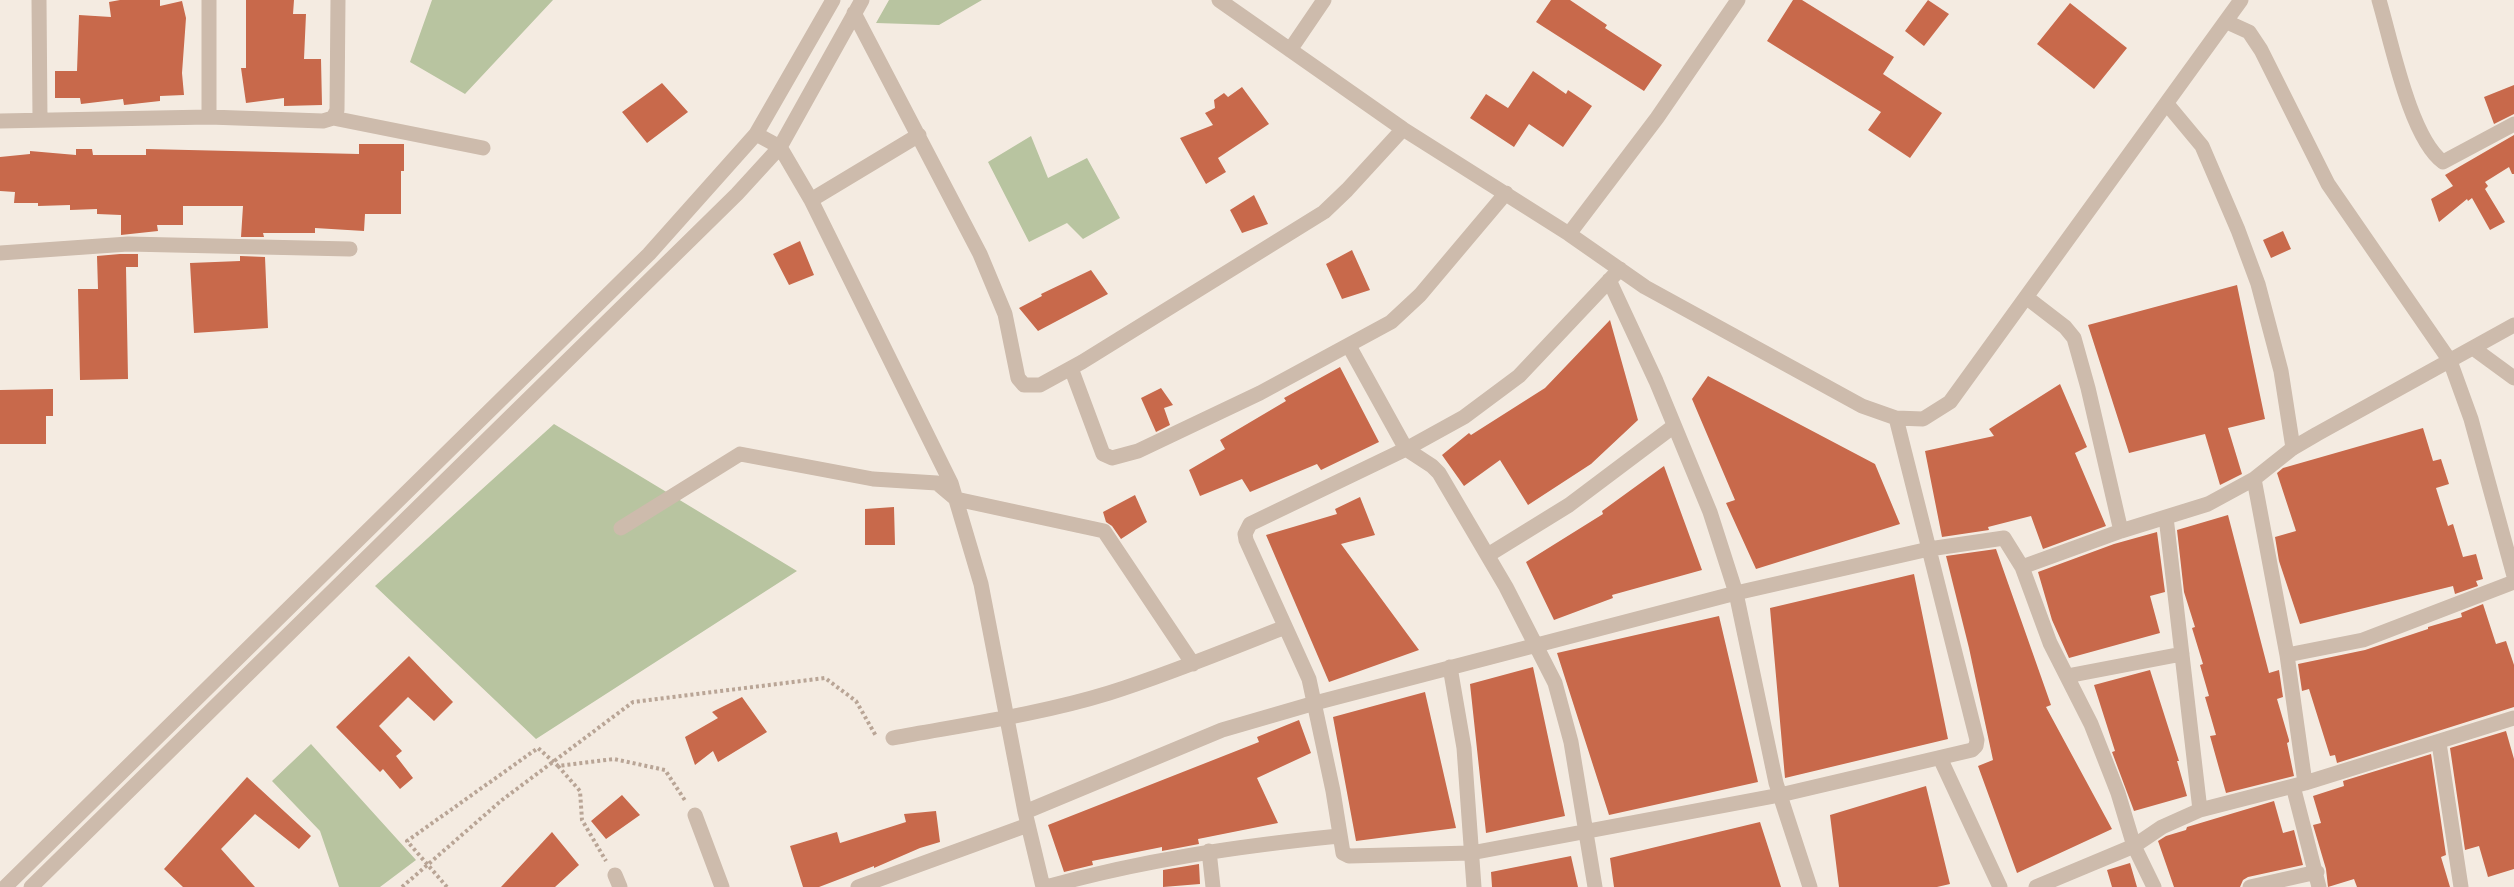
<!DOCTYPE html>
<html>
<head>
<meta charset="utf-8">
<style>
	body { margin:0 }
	canvas { display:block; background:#f4ebe1 }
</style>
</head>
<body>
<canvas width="2514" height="887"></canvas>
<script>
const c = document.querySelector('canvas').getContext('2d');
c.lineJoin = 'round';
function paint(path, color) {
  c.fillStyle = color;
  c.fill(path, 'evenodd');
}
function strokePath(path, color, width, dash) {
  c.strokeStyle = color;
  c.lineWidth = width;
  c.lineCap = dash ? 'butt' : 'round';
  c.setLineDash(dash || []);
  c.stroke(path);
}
paint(new Path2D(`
	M432,0H553L465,94L410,62Z
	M889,0H982L939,25L876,23Z
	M1031,136L1048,178L1087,158L1120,218L1083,239L1067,223L1029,242L988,162Z
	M554,424L797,571L536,739L375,586Z
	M311,744L416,860L380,887H339L320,831L272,781Z`), '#b8c4a0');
paint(new Path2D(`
	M120,0H160V6L182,1L186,18L182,73L184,95L160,96V101L124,105L123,99L81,104L80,98H55V71H77L79,15L111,17L109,2Z
	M246,0H294L293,14H306L304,59H321L322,105L284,106V98L246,103L241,68H246Z
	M1551,0H1570L1607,25L1605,28L1662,65L1644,91L1536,22Z
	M1793,0H1802L1894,57L1883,74L1942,113L1910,158L1868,130L1881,112L1767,41Z
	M1928,0L1949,14L1924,46L1905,31Z
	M2070,3L2127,48L2094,89L2037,44Z
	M1533,71L1566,94L1568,90L1592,106L1563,147L1529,124L1514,147L1470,118L1486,94L1508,108Z
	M662,83L688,112L647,143L622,112Z
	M2514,85V114L2494,124L2484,97Z
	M1242,87L1269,124L1218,158L1226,172L1206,184L1180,138L1213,125L1205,113L1215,108L1214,100L1224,93L1228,97Z
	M2514,135V174H2512L2509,167L2485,182L2488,186L2485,189L2505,222L2490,230L2472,198L2468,201L2467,199L2439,222L2431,199L2453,186L2445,175Z
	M359,144H404V171H401V214H365L364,231L315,228V233H263L264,237H241L243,206H183V225H157L158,231L121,235V215L97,214V209L70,210V205L38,206V203H14L15,192L0,191V157L30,154V151L76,155V149H92L93,155H146V149L359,154Z
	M1254,195L1268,224L1242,233L1230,210Z
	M2283,231L2291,249L2271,258L2263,240Z
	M800,241L814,275L789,285L773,254Z
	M1352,250L1370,290L1342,299L1326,264Z
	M120,254H138V267H126L128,379L80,380L78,289H98L97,256Z
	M240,256L265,257L268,328L194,333L190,263L240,261Z
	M1091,270L1108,294L1038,331L1019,308L1042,296L1041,294Z
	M2237,285L2265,419L2228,428L2242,474L2220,485L2205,434L2129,453L2088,325Z
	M1610,320L1638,420L1591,464L1528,505L1500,460L1464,486L1442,455L1469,433L1471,435L1545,388Z
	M1340,367L1379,442L1321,470L1317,464L1250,492L1242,479L1200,496L1189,470L1225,449L1220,440L1286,401L1284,398Z
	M1708,376L1875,464L1900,524L1756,569L1726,503L1735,500L1692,399Z
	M2060,384L2087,447L2075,453L2106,526L2043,549L2031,516L1988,527L1989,530L1942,537L1925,451L1994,436L1989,429Z
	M1161,388L1173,405L1164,408L1170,425L1156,432L1141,398Z
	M53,389V416H46V444H0V390Z
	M2423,428L2433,461L2441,459L2449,484L2436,488L2448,526L2453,524L2463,557L2476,554L2483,579L2476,581L2478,586L2455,594L2453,586L2300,624L2279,561L2275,537L2296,531L2277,473L2283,468Z
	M1664,466L1702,570L1612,595L1613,598L1554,620L1526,562L1603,514L1602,511Z
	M1135,495L1147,522L1121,539L1112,526L1106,522L1103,512Z
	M1360,497L1375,535L1341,544L1419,650L1329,682L1266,535L1337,514L1335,509Z
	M894,507L895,545H865V509Z
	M2228,515L2269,673L2279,670L2283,697L2277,699L2289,740V742L2287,743L2294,776L2226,793L2210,736L2216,735L2205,697L2209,696L2200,665L2203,664L2192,628L2195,627L2184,592L2177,530Z
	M2157,532L2165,592L2150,596L2160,633L2069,658L2052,620L2038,572L2114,544Z
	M1996,549L2051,705L2046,707L2112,829L2017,873L1978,766L1993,760L1969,648L1946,556Z
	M1914,574L1948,739L1785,778L1770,608Z
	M2483,604L2496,644L2506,641L2514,665V707L2337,763L2335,755L2330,756L2309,689L2302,691L2298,664L2365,650L2428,629V627L2462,617L2461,613Z
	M1719,616L1758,782L1609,815L1557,653Z
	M409,656L453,702L434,721L408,697L379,726L402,751L396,756L413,778L400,789L383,769L380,772L336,727Z
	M1533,667L1565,816L1486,833L1470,684Z
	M2150,670L2179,761H2177L2187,796L2134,811L2112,752L2115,751L2094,685Z
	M1425,692L1456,828L1356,841L1333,717Z
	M742,697L767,732L718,762L713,751L695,765L685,737L718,718L712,712Z
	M1299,720L1311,753L1257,778L1278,823L1198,839L1199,844L1162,851V847L1092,861L1093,865L1064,872L1048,825L1259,742L1257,737Z
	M2506,731L2514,759V869L2488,877L2479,846L2465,850L2450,748Z
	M2431,754L2446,855L2441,857L2450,887H2357L2354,879L2328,887L2326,869L2313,825L2321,823L2313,796L2344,786L2343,781Z
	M247,777L311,836L299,849L255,814L221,849L255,887H183L164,869Z
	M1926,786L1950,884L1937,887H1839L1830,815Z
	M622,795L640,815L606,839L591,821Z
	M2274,801L2283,833L2294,830L2303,865L2248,877L2243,880L2240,887H2174L2158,841L2166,836L2186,830L2187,827Z
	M936,811L940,842L920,848L874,868V866L819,887H803L790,846L837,832L840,843L906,822L904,814Z
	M1760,822L1781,887H1614L1610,858Z
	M552,832L579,865L555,887H501Z
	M1571,856L1578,887H1492L1491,872Z
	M2130,863L2137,887H2112L2107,870Z
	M1199,864L1200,884L1163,887V870Z`), '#c8694b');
strokePath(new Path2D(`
	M558,766L580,791L582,820L606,861
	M402,887L502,800L633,702L825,678L856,701L876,736
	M447,887L407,841L538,748L558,766L614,759L665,770L686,802`), '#b9a596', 4, [3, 3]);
strokePath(new Path2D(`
	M39,0L40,119
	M1219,0L1403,129L1569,234L1645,287L1862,406L1896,418L1923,419L1950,402L2241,0
	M2379,0C2391,40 2410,138 2443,162L2514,124
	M854,13L980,254L1005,314L1018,378L1024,385H1040L1082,362L1324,212L1347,190L1403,129
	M2227,22L2249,32L2261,50L2328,184L2450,361L2471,419L2514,576
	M1290,50L1324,0
	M2167,104L2202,146L2238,230L2258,284L2281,371L2293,448
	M209,117V0
	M333,118L337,110L338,0
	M0,121L209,117L323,121L333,118L483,148
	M756,134L780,147L811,200L951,483L981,584L1025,812L1043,887
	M811,200L919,135
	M1569,234L1657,118L1738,0
	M0,253L128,244L350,249
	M1620,269L1519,376L1464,417L1406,449L1250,524L1245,534L1246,540L1309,679L1333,791L1343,853L1349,856L1471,853L1780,795L1972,750L1976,746L1977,740L1896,418
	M1609,280L1656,381L1710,512L1736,593L1776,783L1810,887
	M2026,297L2065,327L2074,338L2088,388L2121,531
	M1349,346L1406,449L1432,466L1439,473L1506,587L1555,683L1571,742L1595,887
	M2473,348L2514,378
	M1071,368L1103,454L1112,458L1138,451L1260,393L1391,322L1420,295L1506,193
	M2254,479L2287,655L2305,783
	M2166,517L2200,810
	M621,528L740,454L873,479L937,483L956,499L1104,531L1193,664
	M1488,555L1569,505L1674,426
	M2022,567L2121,531L2208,504L2254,479L2293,448L2317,434L2514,325
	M2287,655L2363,640L2514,582
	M1450,667L1464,748L1474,887
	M2067,676L2182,654
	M893,738C963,725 1041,714 1109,693C1169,674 1227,650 1285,627
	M2439,743L2461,887
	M1940,758L2000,887
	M2293,786L2319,887
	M1025,812L1222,730L1315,703L1736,593L1929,549L2004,538L2022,567L2050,643L2091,724L2118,793L2134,846L2154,887
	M695,815L722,887
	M1209,851L1213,887
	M615,875L620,887
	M5,887L649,254L756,134L833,0
	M31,887L737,194L780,147L862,0
	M858,887L1028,825
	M1046,887C1143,860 1239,846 1339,836
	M2036,887L2134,846L2162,827L2200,810L2305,783L2514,718
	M2250,887L2317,872`), '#cdbbac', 15);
</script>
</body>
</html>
